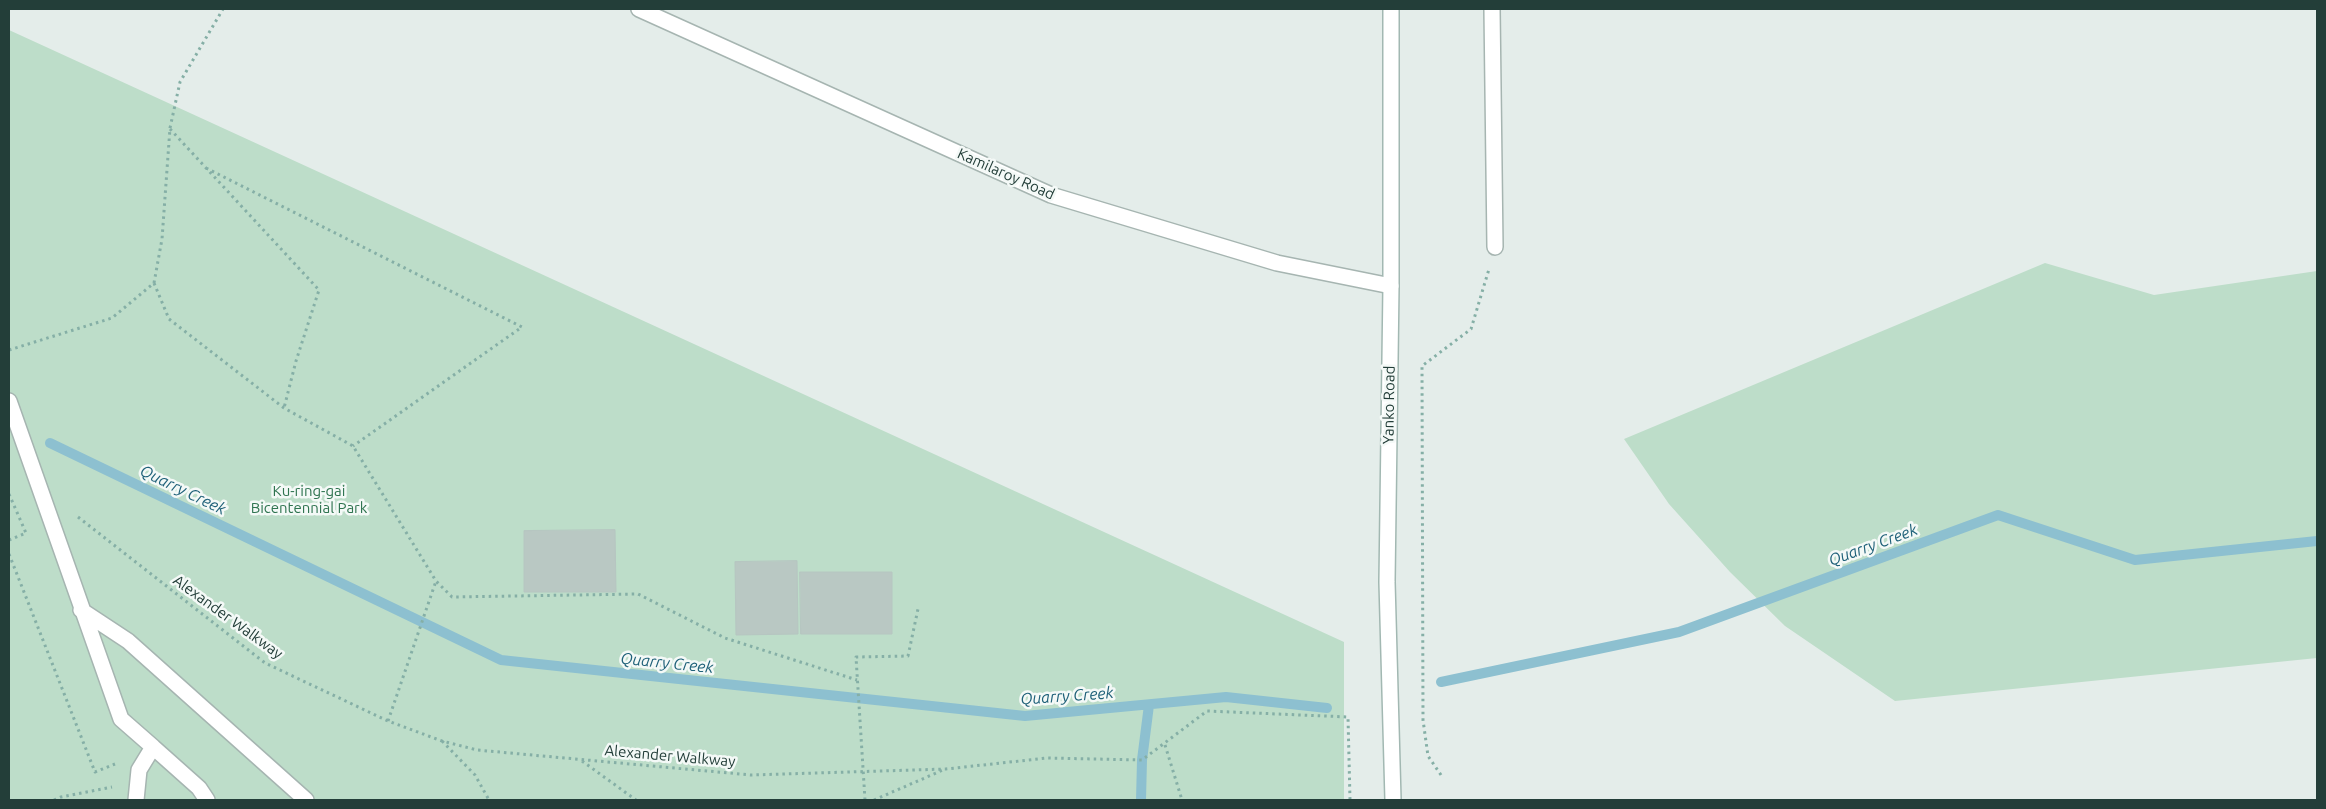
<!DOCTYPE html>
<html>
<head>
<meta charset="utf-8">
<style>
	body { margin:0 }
	#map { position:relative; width:2326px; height:809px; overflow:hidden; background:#e4edea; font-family:Ubuntu,sans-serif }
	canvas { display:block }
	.frame { position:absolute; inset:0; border:10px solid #233e39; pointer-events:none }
</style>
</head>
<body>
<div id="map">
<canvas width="2326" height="809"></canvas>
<div class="frame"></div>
</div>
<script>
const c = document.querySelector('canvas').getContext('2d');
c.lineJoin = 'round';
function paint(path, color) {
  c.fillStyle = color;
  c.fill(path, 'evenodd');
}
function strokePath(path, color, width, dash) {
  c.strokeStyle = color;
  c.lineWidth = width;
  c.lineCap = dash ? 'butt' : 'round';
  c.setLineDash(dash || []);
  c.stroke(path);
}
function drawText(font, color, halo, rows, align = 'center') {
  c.font = font + ' Ubuntu,sans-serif';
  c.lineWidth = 5;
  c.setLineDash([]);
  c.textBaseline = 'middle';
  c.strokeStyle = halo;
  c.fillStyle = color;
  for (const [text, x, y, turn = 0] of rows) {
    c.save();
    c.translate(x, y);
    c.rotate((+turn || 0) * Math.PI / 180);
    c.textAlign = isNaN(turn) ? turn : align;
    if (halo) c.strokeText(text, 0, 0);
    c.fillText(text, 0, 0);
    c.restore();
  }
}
paint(new Path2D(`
	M9,30L1344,642V800H9Z
	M2045,263L2154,295L2317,271V658L1895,701L1785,626L1730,572L1669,504L1624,439Z`), '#bdddc9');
strokePath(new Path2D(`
	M50,443L501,660L1025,716L1226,697L1327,708
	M1441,682L1679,632L1998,515L2135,560L2317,541
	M1141,800L1142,760L1149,705`), '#8dc0d0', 10);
const building = new Path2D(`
	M615,530L616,592H524V531Z
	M797,561L798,634L736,635L735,562Z
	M800,572H892V634H801Z`);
paint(building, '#b9c8c3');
strokePath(building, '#b6c6c1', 1);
const lane = new Path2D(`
	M1492,9L1495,247
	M9,401L121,719L153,747L139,770L136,800
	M81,610L128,641L306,800
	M153,747L199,788L207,800`);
const street = new Path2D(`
	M639,9L1051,195L1277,263L1391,286`);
const secondary = new Path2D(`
	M1391,9V286L1387,582L1393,800`);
strokePath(lane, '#a6b5b1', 18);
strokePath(street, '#a6b5b1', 18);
strokePath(secondary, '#a2b8b2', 18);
strokePath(new Path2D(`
	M170,129L319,290L296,361L284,408
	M206,168L522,327L353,446
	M154,283L169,319L284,408L353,446L436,581L452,597L638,594L725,638L857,680
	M9,350L112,318L154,283L162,239L170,128L180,82L223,9
	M9,494L26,533L9,540
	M78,517L265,663L388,721L442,741L477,750L751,775L946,769L1047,758L1142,760L1207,711L1348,717L1350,800
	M9,554L95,772L115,764
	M388,721L436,581
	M442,741L475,775L489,800
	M1165,745L1182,800
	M582,761L636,800
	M1441,775L1428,756L1423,720L1422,366L1471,329L1489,269
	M54,800L61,797L112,787
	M865,800L856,657L908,656L918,609
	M874,800L943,770`), '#85afa6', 3, [2.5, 4]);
strokePath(lane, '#fff', 15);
strokePath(street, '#fff', 15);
strokePath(secondary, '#fff', 15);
drawText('15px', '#233e39', '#f4f9f7', [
	["Kamilaroy Road",1006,174,24],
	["Yanko Road",1389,405,-89],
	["Alexander Walkway",228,617,36],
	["Alexander Walkway",670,756,5]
]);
drawText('15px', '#2f7450', '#f4f9f7', [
	["Ku-ring-gai",309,491],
	["Bicentennial Park",309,508]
]);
drawText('italic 16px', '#1f6179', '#f4f9f7', [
	["Quarry Creek",183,490,26],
	["Quarry Creek",1873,545,-20],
	["Quarry Creek",667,663,6],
	["Quarry Creek",1067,696,-4]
]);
</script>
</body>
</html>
